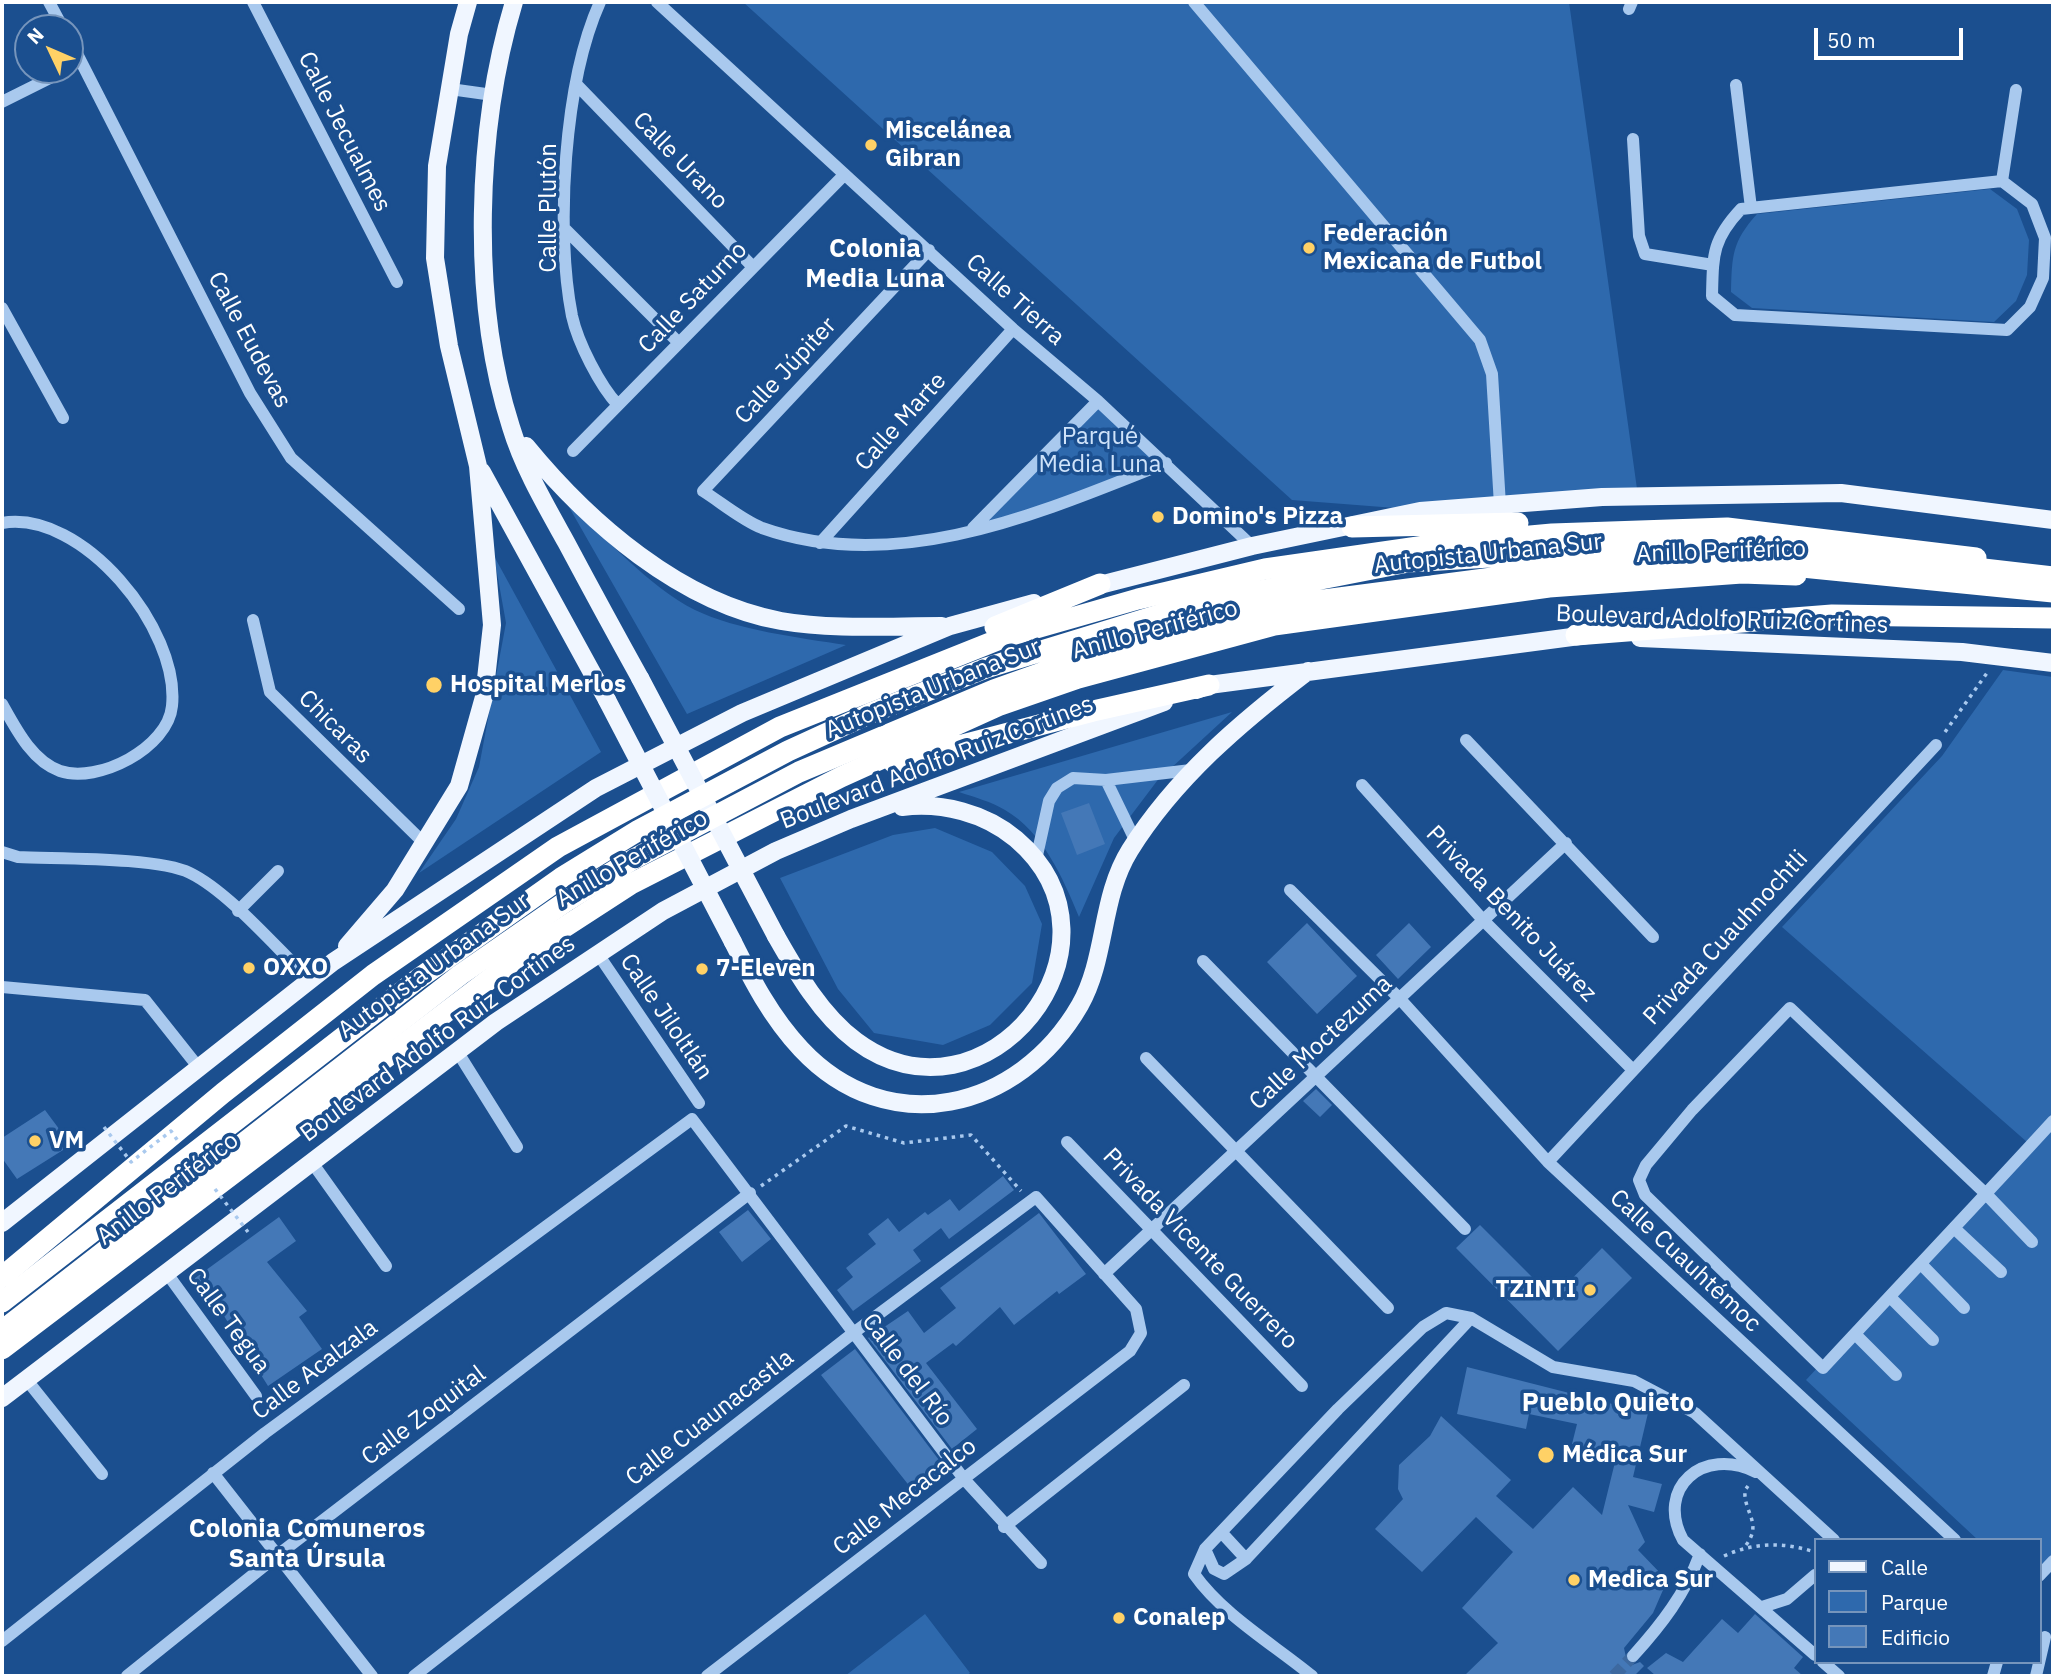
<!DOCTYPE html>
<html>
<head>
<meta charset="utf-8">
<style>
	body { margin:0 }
	#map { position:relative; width:2055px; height:1678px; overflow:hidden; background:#1b4f8f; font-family:"IBM Plex Sans",sans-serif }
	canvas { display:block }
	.frame { position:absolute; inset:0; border:4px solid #fff; pointer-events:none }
	.legend { position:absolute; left:1814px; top:1538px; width:228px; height:126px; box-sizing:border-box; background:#1b4f8f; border:2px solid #7695bc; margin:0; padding:9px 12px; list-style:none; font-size:21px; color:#fff }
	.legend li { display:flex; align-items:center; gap:14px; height:35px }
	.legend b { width:35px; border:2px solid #7695bc }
	.north { position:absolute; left:14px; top:14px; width:70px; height:70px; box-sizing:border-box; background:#1b4f8f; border:2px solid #7695bc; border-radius:50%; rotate:314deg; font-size:19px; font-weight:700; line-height:28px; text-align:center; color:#fff }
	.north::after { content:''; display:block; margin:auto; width:24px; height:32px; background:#ffd166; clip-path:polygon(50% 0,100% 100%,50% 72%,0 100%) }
	.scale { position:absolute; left:1814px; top:28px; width:149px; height:32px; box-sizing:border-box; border:4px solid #fff; border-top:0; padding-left:9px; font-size:21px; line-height:24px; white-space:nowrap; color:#fff; -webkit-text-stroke:5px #1b4f8f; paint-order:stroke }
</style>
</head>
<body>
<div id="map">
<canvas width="2055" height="1678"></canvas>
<div class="frame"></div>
<ul class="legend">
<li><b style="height:9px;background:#f0f6ff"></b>Calle</li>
<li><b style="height:19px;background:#2e69ad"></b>Parque</li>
<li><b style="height:19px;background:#4478b7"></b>Edificio</li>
</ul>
<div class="north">N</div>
<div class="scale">50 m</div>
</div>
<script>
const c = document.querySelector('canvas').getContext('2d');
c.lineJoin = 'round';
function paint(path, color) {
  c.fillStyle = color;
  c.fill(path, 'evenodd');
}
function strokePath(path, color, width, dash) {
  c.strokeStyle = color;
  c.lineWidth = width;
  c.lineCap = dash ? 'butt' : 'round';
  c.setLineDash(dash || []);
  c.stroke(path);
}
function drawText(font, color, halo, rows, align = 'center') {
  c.font = font + ' "IBM Plex Sans",sans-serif';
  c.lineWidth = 7;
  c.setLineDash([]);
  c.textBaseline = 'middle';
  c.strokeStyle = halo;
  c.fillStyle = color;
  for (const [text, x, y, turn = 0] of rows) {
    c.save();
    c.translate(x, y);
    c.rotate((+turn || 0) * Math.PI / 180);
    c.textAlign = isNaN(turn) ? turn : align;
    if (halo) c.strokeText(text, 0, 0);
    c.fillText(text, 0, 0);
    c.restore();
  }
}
paint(new Path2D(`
	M743,2H1569L1638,496L1408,509L1292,500Z
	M1990,189L2017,209L2029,240L2027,275L2016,301L1994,322L1752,308L1731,292C1732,255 1732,242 1757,214Z
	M1098,401L1166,463L972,529Z
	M565,500C602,534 650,588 695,610C736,630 801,638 846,645L687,714Z
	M494,556L601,752L419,873L456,819L479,767L506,623Z
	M2003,670L2053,677V1553L2039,1568V1540H1978L1806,1380L2027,1142L1782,927L1942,756Z
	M1232,712L1157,781L1114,838L1079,917C1063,878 1043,832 1005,810C992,802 974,797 959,792Z
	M935,828L992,852L1025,886L1042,924L1032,983L990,1025L943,1045L874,1033L838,989L780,878L893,835Z
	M925,1614L970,1673L966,1676H845Z`), '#2e69ad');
paint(new Path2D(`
	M1089,803L1105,844L1077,855L1061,813Z
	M1307,923L1357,976L1317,1014L1267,962Z
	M1409,923L1431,947L1398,979L1376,955Z
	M1316,1089L1332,1105L1320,1117L1303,1101Z
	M45,1110L71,1145L17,1179L2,1158V1138Z
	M1003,1176L1014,1190L949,1239L941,1228L913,1250L921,1261L853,1311L837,1290L853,1277L846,1268L876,1244L868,1234L888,1218L899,1232L925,1212L928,1215L950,1199L959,1211Z
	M748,1210L771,1239L742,1262L719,1232Z
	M1039,1213L1086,1274L1059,1294L1057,1291L1014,1325L1000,1307L956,1346L953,1343L926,1363L977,1429L952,1449L868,1338L908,1311L924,1333L956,1308L940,1288Z
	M279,1217L296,1241L267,1262L307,1311L299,1317L322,1349L268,1386L214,1300L208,1305L191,1281Z
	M1480,1225L1553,1298L1602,1248L1632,1278L1558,1351L1456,1248Z
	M855,1349L939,1460L936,1462L943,1471L915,1493L821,1375Z
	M1467,1367L1648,1413L1633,1477L1662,1484L1654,1512L1628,1505L1645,1542L1638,1550L1663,1576L1657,1585L1663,1590L1653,1613L1624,1648L1627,1662L1632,1665L1640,1662L1644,1666L1634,1676H1464L1498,1643L1462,1608L1513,1552L1476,1517L1422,1572L1375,1529L1403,1499L1398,1489L1399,1465L1430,1436L1441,1416L1511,1480L1496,1496L1533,1529L1573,1487L1602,1515L1617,1454L1572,1444L1577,1424L1529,1414L1526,1429L1457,1414Z
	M1755,1614L1803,1657L1794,1668L1803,1676H1656L1647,1668L1666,1653L1683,1662L1722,1619L1738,1633Z`), '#4478b7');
strokePath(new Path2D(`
	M1614,1676L1633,1656`), '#3d69a0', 12, [12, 6]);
strokePath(new Path2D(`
	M1945,732L1987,673
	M761,1186L846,1126L904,1143L971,1135L1021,1191
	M1746,1545C1763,1523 1743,1512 1745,1490L1748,1486
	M1724,1556C1755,1542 1783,1542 1815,1552`), '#a9c9ee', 3.5, [3.5, 5]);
strokePath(new Path2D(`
	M49,2L63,28
	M253,2L397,282
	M600,2C564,82 555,230 572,316C578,343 600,386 618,405
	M657,2L1013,329L1098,401L1252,546
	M1194,2L1480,340L1492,374L1500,505
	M1629,9L1632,2
	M70,40L250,393L291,458L459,609
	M576,84L753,267
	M1736,85L1751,208
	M450,89L493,95
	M2,102L66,70
	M1633,139L1639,236L1645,254L1713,265
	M2002,181L2032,204L2045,238L2043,278L2030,307L2007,330L1735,315L1712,296C1713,255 1712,240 1741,209Z
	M2002,181L2016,90
	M564,228L679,343
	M929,250L703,491C722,503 742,520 762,528C897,576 1040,513 1166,463
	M2,308L63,418
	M573,451L844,175
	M2,523C82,509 180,629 172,706C168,748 98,784 60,771C32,761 16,729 2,704
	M973,528L1098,401
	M820,543L1013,329
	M253,620L270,692L424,843
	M1466,740L1653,937
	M1106,780L1136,842
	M1362,785L1483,920L1632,1069
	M2,852L18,857C58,859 158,857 190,873C229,892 277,949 310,980
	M1036,860L1049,801L1057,788L1073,778L1106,780L1191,770
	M1290,890L1400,999L1548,1162L1955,1540
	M238,911L278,871
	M598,954L699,1103
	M1203,961L1465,1229
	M2,987L145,1000L199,1068
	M457,1051L517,1147
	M1146,1058L1388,1308
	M1067,1142L1302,1386
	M311,1161L386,1266
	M1548,1162L1936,745
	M1954,1228L2001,1272
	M2032,1242L1986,1194L1790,1008L1692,1110L1646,1165L1639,1180L1645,1195L1823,1368C1900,1285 1977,1204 2053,1121
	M1921,1264L1964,1308
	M166,1272L256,1396
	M1104,1274L1566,843
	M1890,1297L1933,1340
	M1855,1334L1896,1375
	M26,1379L102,1474
	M1756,1472C1703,1446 1655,1488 1683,1540L1815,1655
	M213,1473L372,1676
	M1004,1527L1184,1385
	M1222,1533L1246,1559
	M1205,1549L1214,1569L1224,1574L1246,1559L1471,1318
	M2039,1576L2053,1561
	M1762,1607L1787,1599L1815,1575
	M2,1641L265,1433L692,1119L964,1479L1041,1563
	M1633,1656C1662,1624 1685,1594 1700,1554
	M1823,1662L1839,1676
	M127,1676L279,1554L750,1193
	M414,1676L852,1334L1036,1197L1136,1309L1141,1333L1130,1351L707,1676
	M1312,1676C1273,1644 1223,1615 1194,1574L1205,1549L1338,1409L1423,1327L1446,1313L1471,1318L1553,1367L1634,1381L1695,1413L1834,1540
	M1993,1676L1997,1662
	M2036,1676L2045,1637`), '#a9c9ee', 12);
strokePath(new Path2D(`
	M514,2C476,128 470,300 511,427C523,467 546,506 566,542C590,587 615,633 640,678
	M526,446C589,523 681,603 781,621C833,630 889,626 942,626
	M482,472L607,700
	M1088,588L1252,546L1420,511L1602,497L1841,493L2053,520
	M1640,638L1962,652L2053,663
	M1196,690L1209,685L1587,635
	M776,936C797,973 821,1015 856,1041C985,1137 1140,945 1016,839C985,813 942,802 902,807
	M733,942C752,980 771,1017 801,1049C888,1142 1019,1111 1080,1005C1107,957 1100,898 1130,850C1175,778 1241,722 1308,671
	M347,946L395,890L459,786L484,697L492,625L478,466L449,346L435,258L437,166L459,34L468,2
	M2,1223L333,962L596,788L742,713L950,626L1034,603
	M2,1398L496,1022L663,911L776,851L851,819L1164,702`), '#f0f6ff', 18);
strokePath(new Path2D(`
	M1352,527L1518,523
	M995,627L1100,584
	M1576,635L1832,615L2053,618
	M894,763L1093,711L1209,685
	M2,1277L223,1093L373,975L558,847L780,727L1005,637L1138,599L1265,569L1432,545L1552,534L1727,528L1976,558
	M2,1349L520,956L631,884L841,777L1000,705L1078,678L1274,625L1549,587L1742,573L1796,575`), '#fff', 21);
strokePath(new Path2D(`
	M104,1127L131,1162L171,1131L178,1141
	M215,1189L248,1232`), '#a9c9ee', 3.5, [3.5, 5]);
strokePath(new Path2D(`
	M640,678L776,936
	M607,700L733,942`), '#f0f6ff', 18);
strokePath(new Path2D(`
	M2,1302L418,979L561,878L639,830L788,751L871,713L986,668L1198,603L1408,562L1685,545L1767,544L2053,577
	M2,1331L460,975L568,900L630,861L799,772L994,690L1070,663L1278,606L1500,577L1675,561L1762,563L2053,592`), '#fff', 21);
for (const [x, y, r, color] of [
	[871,145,7,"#ffd166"],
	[1309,248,7,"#ffd166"],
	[1158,517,7,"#ffd166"],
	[434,685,9,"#ffd166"],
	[249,968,7,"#ffd166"],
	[702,969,7,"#ffd166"],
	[35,1141,7,"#ffd166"],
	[1590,1290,7,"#ffd166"],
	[1546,1455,9,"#ffd166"],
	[1574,1580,7,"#ffd166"],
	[1119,1618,7,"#ffd166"]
]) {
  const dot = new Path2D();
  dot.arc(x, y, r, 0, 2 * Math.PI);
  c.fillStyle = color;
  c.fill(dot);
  strokePath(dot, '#1b4f8f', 2.5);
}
drawText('bold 24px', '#fff', '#1b4f8f', [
	["Miscelánea",885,131],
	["Gibran",885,159],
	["Federación",1323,234],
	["Mexicana de Futbol",1323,262],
	["Domino's Pizza",1172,517],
	["Hospital Merlos",450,685],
	["OXXO",263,968],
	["7-Eleven",716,969],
	["VM",49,1141],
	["TZINTI",1576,1290,"right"],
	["Médica Sur",1562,1455],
	["Medica Sur",1588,1580],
	["Conalep",1133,1618]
], 'left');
drawText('24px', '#fff', '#1b4f8f', [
	["Calle Jecualmes",344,132,63],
	["Calle Urano",680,161,46],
	["Calle Plutón",549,208,-90],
	["Calle Saturno",693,298,-46],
	["Calle Tierra",1015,300,42],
	["Calle Eudevas",249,340,62],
	["Calle Júpiter",786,371,-47],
	["Calle Marte",901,422,-48],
	["Anillo Periférico",1721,552,-2],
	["Autopista Urbana Sur",1488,554,-6],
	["Boulevard Adolfo Ruiz Cortines",1722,620,2],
	["Anillo Periférico",1155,630,-15],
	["Autopista Urbana Sur",933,689,-22],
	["Chicaras",335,727,45],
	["Boulevard Adolfo Ruiz Cortines",937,763,-21],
	["Anillo Periférico",632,859,-30],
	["Privada Benito Juárez",1511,914,46],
	["Privada Cuauhnochtli",1726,938,-47],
	["Autopista Urbana Sur",434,966,-36],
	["Calle Jiloltlán",666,1017,56],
	["Boulevard Adolfo Ruiz Cortines",438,1039,-36],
	["Calle Moctezuma",1321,1043,-43],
	["Anillo Periférico",168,1189,-37],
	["Privada Vicente Guerrero",1200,1249,46],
	["Calle Cuauhtémoc",1685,1261,43],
	["Calle Tegua",228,1321,54],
	["Calle Acalzala",315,1370,-37],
	["Calle del Río",907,1370,53],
	["Calle Zoquital",424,1416,-37],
	["Calle Cuaunacastla",710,1418,-38],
	["Calle Mecacalco",905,1497,-38]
]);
drawText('24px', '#cfe3fa', '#1b4f8f', [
	["Parqué",1100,437],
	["Media Luna",1100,465]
]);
drawText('bold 26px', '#fff', '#1b4f8f', [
	["Colonia",875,249],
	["Media Luna",875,279],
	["Pueblo Quieto",1608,1403],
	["Colonia Comuneros",307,1529],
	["Santa Úrsula",307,1559]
]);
</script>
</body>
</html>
